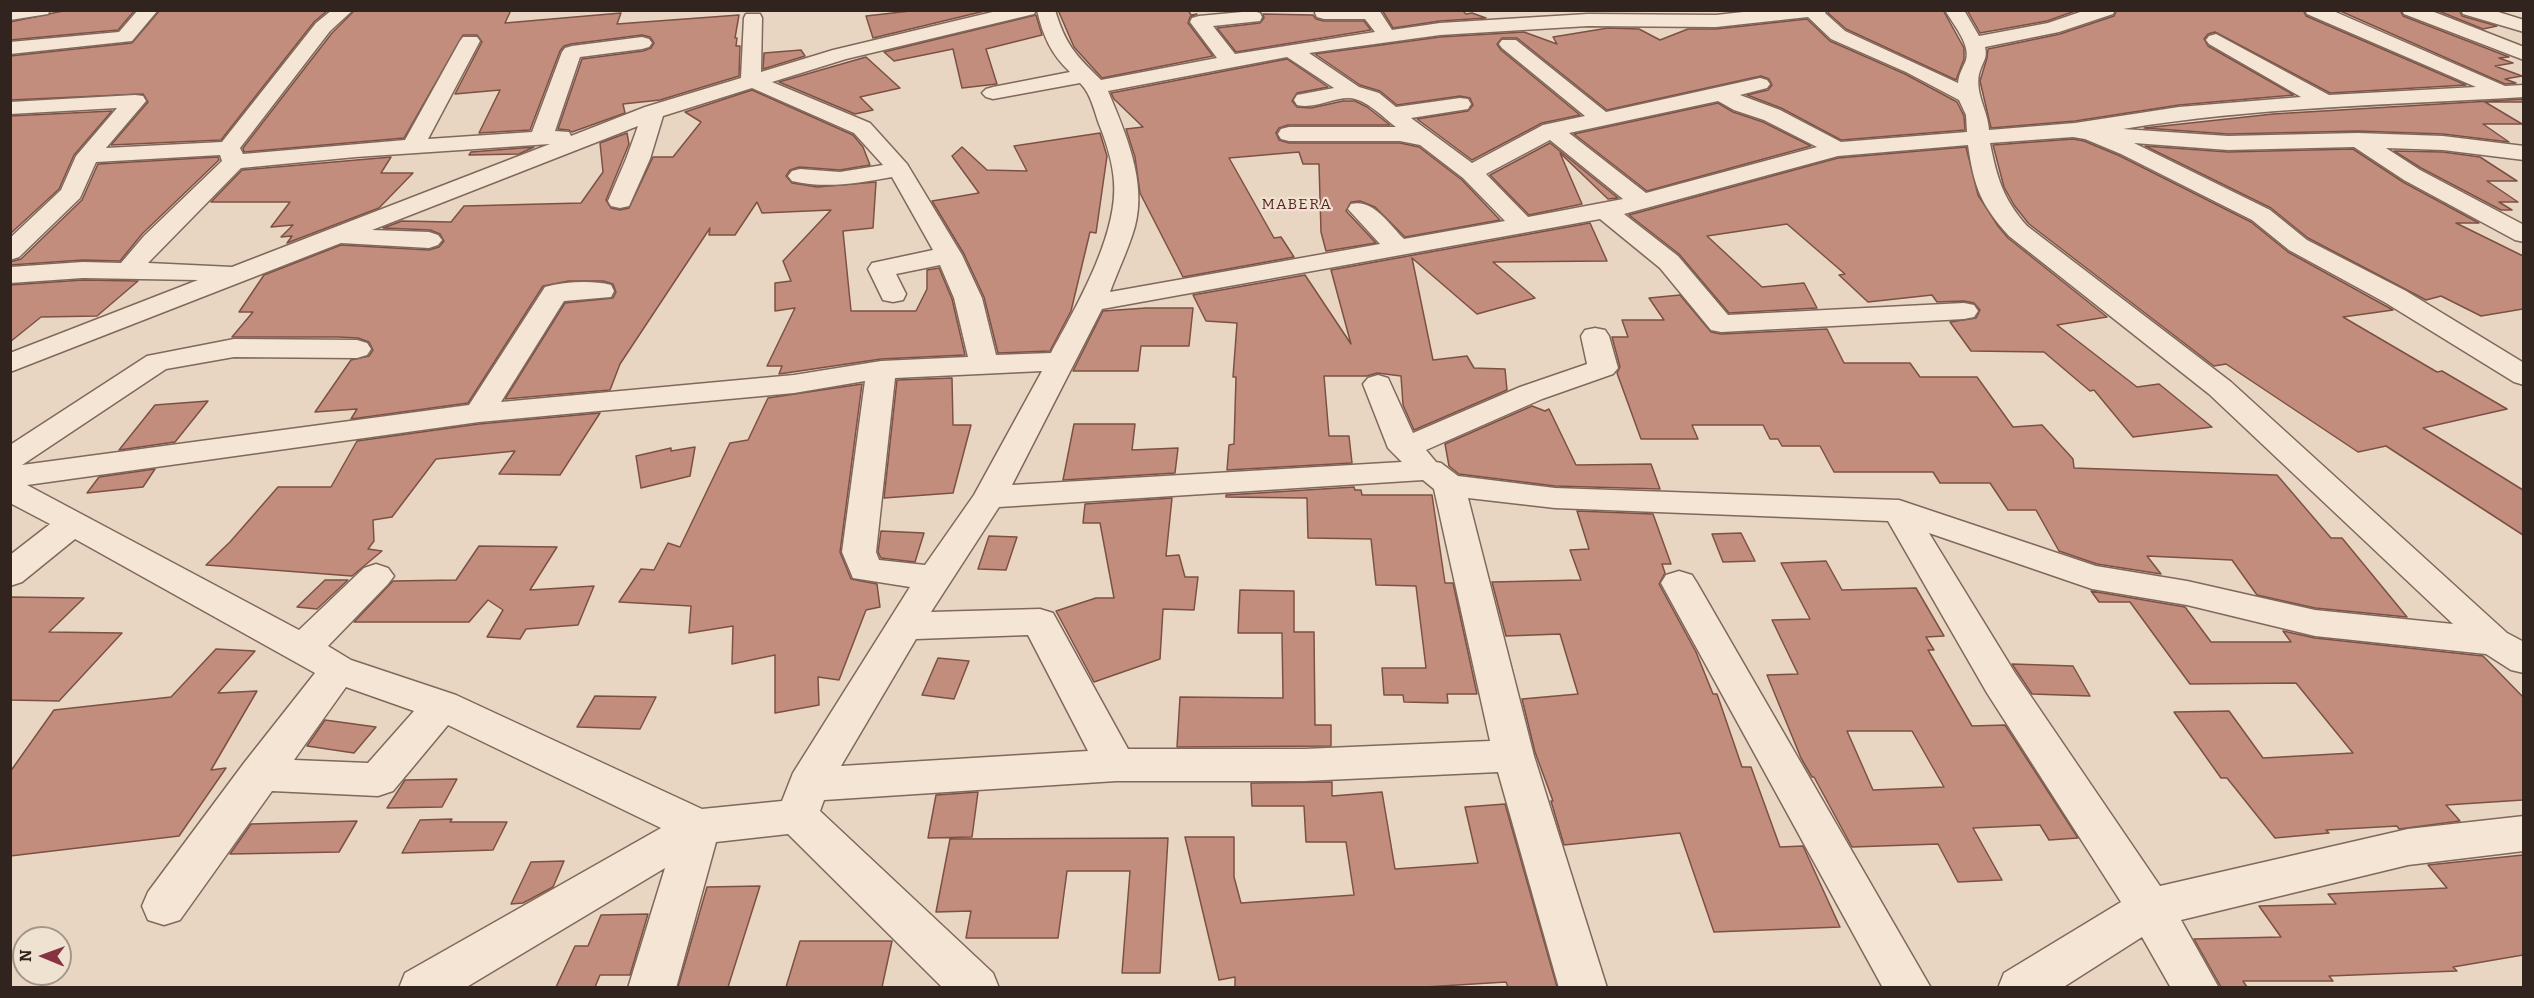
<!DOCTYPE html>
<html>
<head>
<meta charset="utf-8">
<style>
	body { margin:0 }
	#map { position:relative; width:2534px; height:998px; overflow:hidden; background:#e8d6c3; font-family:Bitter,serif }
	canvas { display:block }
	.frame { position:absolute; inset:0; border:12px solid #31241e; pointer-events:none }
	.north { position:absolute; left:12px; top:926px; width:60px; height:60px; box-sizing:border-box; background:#f0e2d1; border:2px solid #a49689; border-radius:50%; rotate:271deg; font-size:16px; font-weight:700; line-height:24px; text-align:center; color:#31241e }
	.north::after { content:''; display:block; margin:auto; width:21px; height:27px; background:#883342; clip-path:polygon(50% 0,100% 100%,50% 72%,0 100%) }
</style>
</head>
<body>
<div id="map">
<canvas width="2534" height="998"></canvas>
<div class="frame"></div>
<div class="north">N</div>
</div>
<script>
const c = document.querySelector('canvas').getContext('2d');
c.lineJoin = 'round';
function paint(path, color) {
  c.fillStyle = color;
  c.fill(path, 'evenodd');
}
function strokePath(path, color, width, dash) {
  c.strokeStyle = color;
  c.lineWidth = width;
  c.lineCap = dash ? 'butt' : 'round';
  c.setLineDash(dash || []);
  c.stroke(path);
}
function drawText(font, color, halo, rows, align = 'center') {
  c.font = font + ' Bitter,serif';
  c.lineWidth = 4.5;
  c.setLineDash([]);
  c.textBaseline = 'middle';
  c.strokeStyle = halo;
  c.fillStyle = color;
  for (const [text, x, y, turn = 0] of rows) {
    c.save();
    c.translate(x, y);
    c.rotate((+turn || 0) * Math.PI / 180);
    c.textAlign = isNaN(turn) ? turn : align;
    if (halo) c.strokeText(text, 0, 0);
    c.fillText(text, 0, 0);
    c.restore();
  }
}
const building = new Path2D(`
	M68,10H135L118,30L10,40V22Z
	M160,10H328L314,22L221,140L111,145L148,102L143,94L10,100V56L132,43Z
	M355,10H511L505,23L621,13L617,24L739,15L735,38H737L736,46H740L739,76L660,100L623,104L625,113L572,132L569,130L558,129L582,59L643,51L651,48L654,43L650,37L642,35L571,44L564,46L560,51L530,130L479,133L500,90L455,94L482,42L477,35H463L404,138L244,152L243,148L332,33Z
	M919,10H989L873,38L866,16Z
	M1058,10H1188L1191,15L1197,14L1190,17L1188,23L1213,56L1102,78L1074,47Z
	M1382,10H1462L1466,14L1472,13L1486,18L1440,21L1393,28Z
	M1829,10H1943L1964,48V59L1956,80L1846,29L1828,13Z
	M1967,10H2078L2047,21L1980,33Z
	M2117,10H2303L2306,16L2466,85L2330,93L2215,32L2208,34L2204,39L2208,46L2294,95L2179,105L2075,121L1991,128L1980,81L1987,58L1988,49L2060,34L2114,16Z
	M2338,10H2400L2403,16L2509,57L2499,58L2513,63L2495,66L2522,76L2505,79L2516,83L2505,84Z
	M2436,10H2459L2462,16L2497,26L2483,29Z
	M1263,14L1313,15L1316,19L1324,21H1364L1371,30L1236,52L1217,28L1260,23L1264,18Z
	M1036,15L1042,35L986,49L997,84L962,88L953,49L894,61L884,52Z
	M1807,19L1830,41L1905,74L1957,102L1964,116L1965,130L1841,140L1781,108L1747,95L1768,90L1772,85L1769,79L1761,76L1607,110L1517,38H1502L1497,44L1501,50L1580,115L1542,123L1472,160L1417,119L1468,111L1473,105L1470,98L1460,96L1397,105L1380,91L1360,85L1315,54L1440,37L1524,32L1557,44L1553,37L1608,28L1639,29L1660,40L1688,29H1716Z
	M801,50L805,56L763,69L764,53Z
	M866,57L900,88L860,97L873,110L855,114L779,82Z
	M1287,59L1328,87L1297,93L1292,101L1297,107L1311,108L1343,101H1355L1367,107L1390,125H1288L1279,128L1276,133L1279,140L1289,143H1400L1419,147L1462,180L1500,220L1405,237L1375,207L1360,201L1351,202L1346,211L1376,243L1326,251L1321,232L1319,164H1303L1299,152L1229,158L1274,238L1281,237L1294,257L1183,277L1140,193L1135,157L1126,129L1143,127L1114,99L1111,93Z
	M752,90L853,135L863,147L870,165L840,170L799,167L790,170L786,176L792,183L817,187L876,182L873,228L843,231L851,311H916L927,289V270L939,268L952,299L965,355L881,359L779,374L782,366H767L795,308L775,311V283L791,281L783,261L831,210L762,213L757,202L735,235H709L710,228L620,364L610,390L505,399L565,303L613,298L616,292L613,284L603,281H569L543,286L468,403L351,419L357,409L315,412L351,360L369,356L373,350L369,342L358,338L338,337H232L253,312H239L264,275L341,245L429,250L439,247L444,241L440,234L430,230L383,228L402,221L451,222L464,206L581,203L603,172L600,143L627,133L629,144L606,200L611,208L620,210L629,208L653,157H673L701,122L685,112Z
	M2523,99V102H2485L2522,124H2483L2509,142L2443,134L2358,131L2228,134L2144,128L2273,114Z
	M1718,103L1733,112L1763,122L1811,146L1647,191L1574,134Z
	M112,111L74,155L59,189L10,234V116Z
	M1100,133L1107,156L1096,233L1090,232L1071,311L1050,351L998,353L984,297L964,254L932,201L979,193L952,156L962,147L987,170L1027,171L1014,146Z
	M2073,139L2084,141L2120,156L2251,222L2288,252L2393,310L2343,317L2437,372L2442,371L2507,409L2423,428L2523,490V535L2386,446L2358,452L2226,364L2214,366L2029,224L2014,205L2004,187L1993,145Z
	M1550,143L1618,198L1608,199L1560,153L1582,204L1529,215L1490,175Z
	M2145,146L2228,152L2353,149L2403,182L2479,223H2456L2523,256V309L2481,316L2441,296L2426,300L2308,238L2271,208Z
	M534,147L519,154L469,155L471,152Z
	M1966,147L1978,195L1998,226L2008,238L2107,317L2057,325L2137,387L2159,384L2212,427L2133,437L2094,390L2090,391L2044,352L1971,351L1950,322L1976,318L1980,310L1974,303L1964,301L1937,302L1932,295L1868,302L1839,275L1845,274L1787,224L1707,236L1762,287L1804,283L1817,308L1729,313L1679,254L1629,215L1838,158Z
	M2394,151L2443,152L2480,157L2517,181H2487L2518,202H2499L2512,210H2501L2421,168Z
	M218,157L219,160L142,234L120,261L83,260L10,265V262L21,259L82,200L98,164Z
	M391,157L381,173H413L379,208L287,243L292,236L281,237L293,225L271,227L290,202H211L242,170Z
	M1590,223L1607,261L1493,262L1535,298L1477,314L1412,258L1433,360L1467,356L1474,368L1505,369L1507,390L1414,430L1403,405L1401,376L1377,373L1367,376H1324L1329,436H1349L1352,463L1227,470L1229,445L1234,444L1236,377H1233L1237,323L1206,321L1193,295L1305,275L1351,344L1331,270Z
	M83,280L138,281L97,316L41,317L10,342V285Z
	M1680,295L1711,332L1721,334L1827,329L1844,363H1910L1920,377H1977L2013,427L2042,425L2073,459L2074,468L2277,475L2331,538H2342L2407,617L2315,608L2257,595L2232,560L2147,556L2161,574L2097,564L2059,551L2036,510H2008L1990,483H1940L1933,472H1834L1820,446H1782L1778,439H1770L1763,425H1692L1698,439H1641L1617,373L1620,367L1612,337H1628L1622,320H1664L1649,298Z
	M1146,308H1193L1189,346H1141L1138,371H1073L1103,311Z
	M952,378L953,425H971L953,493L884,498L897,380Z
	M862,384L840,552L851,579L877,584L880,607L866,610L839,680L818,677L819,705L775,713V655L732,664L733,626L689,633L691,606L619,602L641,569L654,570L668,543L680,547L730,443L748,440L768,398Z
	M208,401L175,442L119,450L155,405Z
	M1532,406L1545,411L1549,409L1576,465L1651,464L1660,489L1555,486L1459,474L1449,466L1445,444Z
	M600,413L560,475L499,474L515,451L436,459L392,517L373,520L374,541L368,549L382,551L352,576L206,565L230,542L278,487H331L357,441L479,424Z
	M1074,424H1135L1132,450L1178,448L1175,473L1063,480Z
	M695,447L690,476L641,488L636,456L671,448V451Z
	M155,469L143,487L87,493L99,477Z
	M1354,487L1355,490H1361L1362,495H1432L1445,583H1453L1477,694H1447L1448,703L1404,702L1403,695H1384L1382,668H1426L1416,586L1376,585L1371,539L1308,538L1307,498L1226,497V495Z
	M1172,498L1166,556L1179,555L1185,577H1198L1194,610L1163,609L1160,659L1094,682L1056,611L1096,598H1114L1100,523H1083L1085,504Z
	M1577,511L1653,514L1671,564H1662L1665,573L1659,584L1696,652L1713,694H1717L1742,767H1751L1780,847L1803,846L1840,927L1714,932L1680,833L1564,845L1551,801H1553L1535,752L1522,699L1578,694L1560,634L1506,636L1492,582L1581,580L1570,550L1589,549Z
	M881,531L924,533L915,562L881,558L878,552Z
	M1741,533L1755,561L1723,562L1712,534Z
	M989,536L1017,537L1006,570L978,569Z
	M479,546L557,547L530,590L594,586L578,625L526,629L520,639L487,637L503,610L488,600L469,622H354L393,581L456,580Z
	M1826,561L1842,590L1916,588L1944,636L1926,637L1934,650H1928L1972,726L2005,725L2078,838L2049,840L2040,825L1973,828L2002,880L1958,882L1938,844L1852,847L1814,777H1812L1801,758L1767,675L1798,674L1772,620L1810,619L1781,563ZM1847,731H1912L1944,787L1873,790Z
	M325,580H348L317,609L297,607Z
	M1240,590L1294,591V632H1314L1315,725H1331V746L1177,747L1180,697L1283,698L1282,633H1238Z
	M2091,591L2185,607L2211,642H2291L2283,631L2315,638L2483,656L2523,697V800L2446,805L2460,821L2399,829L2397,826L2326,830L2329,833L2275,838L2227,778H2221L2174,712L2229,711L2263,758L2353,753L2296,683L2190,684L2130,602H2099Z
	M10,597L84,598L49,632L122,633L59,701L10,700Z
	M216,649L255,651L218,693L257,691L211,770L226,768L179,836L10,856V772L54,710L171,697Z
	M938,658L969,661L954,699L922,695Z
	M2012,664L2073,666L2090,696L2032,694Z
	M595,696L656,697L640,729L577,727Z
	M325,720L376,727L354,753L307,746Z
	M457,779L442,807L387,808L405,780Z
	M1332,782V796L1382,792L1395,869L1478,863L1465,807L1505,804L1557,987H1508L1506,982L1425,987H1235V977L1219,980L1185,837H1234V877L1241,903L1354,895L1346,842H1306L1304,806H1252L1251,783Z
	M978,792L972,837L928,838L936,795Z
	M452,819L450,822H507L493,850L402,853L420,820Z
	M357,821L339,852L230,854L251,824Z
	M1168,838L1160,973H1122L1130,871H1067L1058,938H966L971,911L936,912L950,839Z
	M2523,855V955L2453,967L2457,971L2329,976L2333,981H2243L2247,987H2221L2194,939L2281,937L2259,906L2336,904L2328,894L2447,888L2428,865Z
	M564,861L553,887L523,903L511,904L531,862Z
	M760,886L728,987H678L707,887Z
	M648,914L630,975H600L595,987H556L575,946H588L601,915Z
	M800,941H892L882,987H786Z`);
paint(building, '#c28d7d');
strokePath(building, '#7c5144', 1.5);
const minor = new Path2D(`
	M10,10H50L48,14L10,20Z
	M138,10H158L132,41L10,54V42L119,32Z
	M332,10H353L330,31L240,148L243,154L405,140L460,41L463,37H477L480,41L428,139L532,132L562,52L565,48L572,46L642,37L649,39L652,43L649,47L642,49L580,57L555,131L569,132L571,136L645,107L741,78L744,18L746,14H760L762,18L761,72L833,50L1001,10H1036L1034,14L846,59L772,82L870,123L907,164L962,255L982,298L996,355L1051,353C1076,307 1118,235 1114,182C1113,164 1106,141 1099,124C1094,110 1091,94 1080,83L993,99L986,97L982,93L986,89L993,87L1070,72C1051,54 1043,36 1037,10H1055C1066,46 1075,54 1101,80L1217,58L1190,22L1192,18L1199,16L1253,11L1260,13L1262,17L1260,21L1213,26L1235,54L1375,32L1365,19H1324L1317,17L1315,13L1316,10H1379L1392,30L1440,23L1588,14L1716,15L1761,10H1827L1825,13L1845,31L1958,83C1959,73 1963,68 1966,60C1971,44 1952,23 1945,10H1964L1979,36L2048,23L2086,10H2115L2113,14L2059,32L1985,47C1988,59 1982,62 1979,74C1975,94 1988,111 1989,130L2075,123L2179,107L2301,97L2209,44L2206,40L2209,36L2216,34L2329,95L2476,87L2307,14L2305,10H2331L2505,86L2524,85V97C2390,105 2255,107 2123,129L2228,136L2358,133L2443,136L2524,146V160L2443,150L2386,148L2420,170L2524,225V242L2515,240L2404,180L2354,147L2228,150L2134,143L2270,210L2307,240L2406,291L2524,363V385L2514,382L2386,303L2289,250L2252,220L2121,154L2085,139L2073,137L1990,143C1997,178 2003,199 2027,226L2231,382L2507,633L2524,642V673L2511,670L2486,654L2315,636L2187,605L2092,589L1929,533L2015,673L2160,886L2408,829L2524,816V851L2408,865L2181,920L2219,988H2171L2142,937L2062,988H1998L2004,973L2121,902L1987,693L1888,521L1555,508L1468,498L1534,756L1607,988H1559L1498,772L1304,781H1116L824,800L820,811L993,973L999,988H943L788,834L716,842L676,988H628L665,868L465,988H399L405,973L661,828L448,725L393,791L378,796L272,791L180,920L164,925L148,920L142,906L148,892L244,763L315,673L75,539L22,582L10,586V555L50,524L10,503V445L147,356L234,339L357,340L367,343L371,349L367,355L357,358L234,357L166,369L22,465L469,405L545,287C565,282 591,280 611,285L614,291L611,297L564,301L501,402L794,375L881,361L968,357L954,298L940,265L896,274L906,294L903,300L893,302L883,300L868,269L872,263L933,250L892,177C858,183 826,189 792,181L788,176L792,171L800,169L840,172L883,165L854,133L752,88L663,116L650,159L629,206L620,208L611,206L608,201L626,159L638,126L372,230L429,232L438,235L442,240L438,245L429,248L341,243L10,372V353L198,280L83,278L10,283V267L83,262L121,263L144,236L222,161L220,155L96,162L80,198L19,257L10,260V238L61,190L76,156L117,108L10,114V102L135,95L143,96L146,101L106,148L222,142L316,23ZM1808,17L1831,39L1906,72L1959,100L1966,115L1967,132L1841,142L1780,110L1740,95L1767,88L1770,84L1767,80L1760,78L1606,112L1516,40H1502L1499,44L1502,48L1585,116L1543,125L1472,163L1411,118L1468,109L1471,104L1468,99L1460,98L1396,107L1379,93L1359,87L1309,53L1440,35L1588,26L1716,27ZM1287,57L1334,88L1297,95L1294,100L1297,105C1315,109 1331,98 1349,98C1365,98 1384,118 1396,127H1289L1281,129L1278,134L1281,139L1289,141H1400L1420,145L1463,178L1505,221L1404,239C1390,225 1373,198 1351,204L1348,209L1380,244L1110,292C1118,270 1129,248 1135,226C1147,181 1125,132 1108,91ZM1718,101L1734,110L1764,120L1817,147L1646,193L1569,133ZM1550,140L1623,199L1528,217L1486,174ZM550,144L232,267L148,263L241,168L356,157ZM1968,145C1974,187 1981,205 2009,236L2209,394L2453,624L2315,610L2187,581L2096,566L1899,500L1555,488L1458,476L1441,463L1436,462L1426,450L1542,399L1613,374L1618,368L1609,336L1605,330L1595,328L1585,330L1581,336L1587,364L1520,387L1413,433L1388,378L1378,375L1368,378L1363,384L1388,448L1402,462L1012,485L1102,309L1600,219L1660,268L1711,330L1721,332L1964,319L1974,317L1978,311L1974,305L1964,303L1728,315L1678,256L1624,214L1838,156ZM1042,371L974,495L925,565L879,560L876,552L895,378ZM865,381L842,552L853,578L910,587L793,773L782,801L702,809L456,695L351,660L328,646L388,584L394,576L388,568L376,564L364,568L299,630L27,485L479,422L794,393ZM1423,480L1434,489L1490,741L1304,749H1128L1053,613L1040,609L931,612L999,507ZM1028,635L1088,751L841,766L916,639ZM346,687L414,711L368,763L294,760Z
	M2402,10H2429L2524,47V60L2404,14Z
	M2461,10H2492L2524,20V32L2463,14Z
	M1679,571L1692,575L1697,583L1931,988H1883L1661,583L1666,575Z`);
strokePath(minor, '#80685c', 3);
paint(minor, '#f4e5d4');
c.letterSpacing = '1.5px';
drawText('15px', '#592423', '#f0e2d1', [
	["MABERA",1297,205]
]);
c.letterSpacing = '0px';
</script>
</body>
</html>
